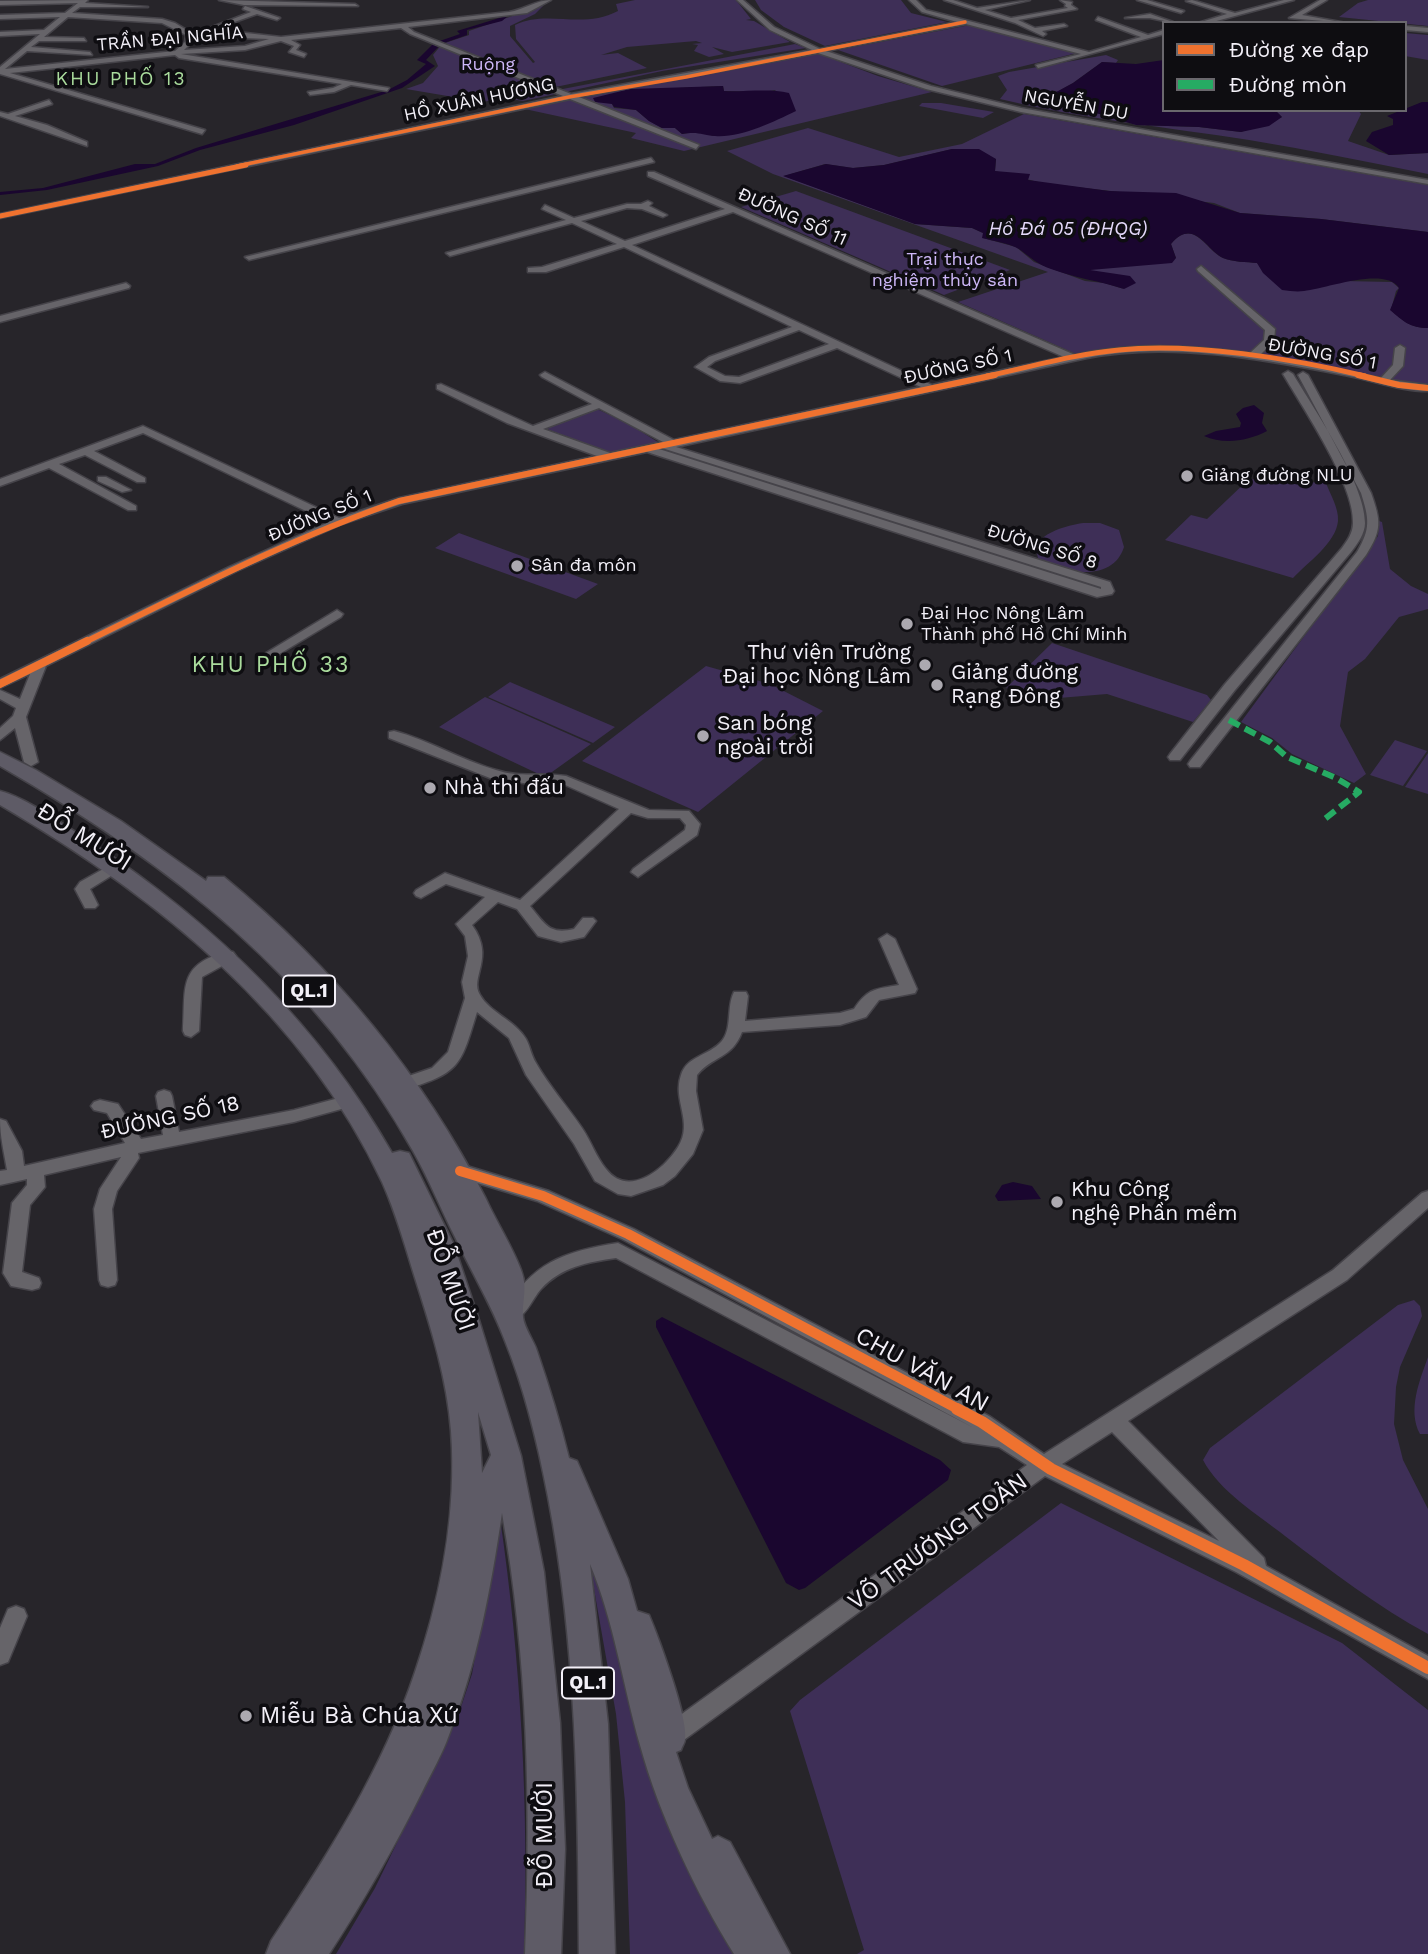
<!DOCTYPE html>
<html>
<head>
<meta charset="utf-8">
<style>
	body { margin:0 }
	#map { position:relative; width:1428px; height:1954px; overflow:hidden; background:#27252a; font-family:"Work Sans",sans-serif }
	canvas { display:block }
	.legend { position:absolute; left:1162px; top:21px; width:245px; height:91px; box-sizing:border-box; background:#0e0d11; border:2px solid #6a686d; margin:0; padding:9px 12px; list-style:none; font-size:21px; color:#f3f0f8 }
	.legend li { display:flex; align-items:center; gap:14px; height:35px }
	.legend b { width:35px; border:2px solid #6a686d }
</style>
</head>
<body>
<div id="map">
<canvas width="1428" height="1954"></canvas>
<ul class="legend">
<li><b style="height:9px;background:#ef722f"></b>Đường xe đạp</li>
<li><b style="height:9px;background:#26ab63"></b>Đường mòn</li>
</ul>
</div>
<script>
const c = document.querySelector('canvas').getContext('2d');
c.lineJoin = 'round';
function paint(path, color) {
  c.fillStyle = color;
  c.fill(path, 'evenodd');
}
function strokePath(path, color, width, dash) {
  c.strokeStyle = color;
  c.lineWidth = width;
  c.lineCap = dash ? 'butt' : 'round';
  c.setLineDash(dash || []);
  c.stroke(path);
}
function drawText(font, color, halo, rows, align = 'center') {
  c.font = font + ' "Work Sans",sans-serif';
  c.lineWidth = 7;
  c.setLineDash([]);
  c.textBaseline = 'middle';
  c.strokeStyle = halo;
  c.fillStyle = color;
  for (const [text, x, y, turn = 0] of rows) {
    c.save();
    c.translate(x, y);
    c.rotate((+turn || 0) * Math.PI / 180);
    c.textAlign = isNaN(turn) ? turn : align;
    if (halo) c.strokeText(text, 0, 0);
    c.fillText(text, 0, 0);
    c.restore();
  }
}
paint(new Path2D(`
	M635,0H736L751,19L746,20L754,21L790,42L732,52L712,47L724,54L709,57L694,51L698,45L692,44L702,43L696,41L627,47L601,55L618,53L647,68L483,102L406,89L423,83L438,66L433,55L442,44L469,35V31L544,5L535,14L510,26V36L533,63L535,62L516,39L515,25C547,9 582,30 618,11L616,4Z
	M755,0H901L911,13L947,22L825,46L784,27L761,10Z
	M1368,0H1428V26L1339,17L1358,3Z
	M970,25L1077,53L942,86L838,50Z
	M1405,33L1428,35V60L1405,56Z
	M795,44L806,48L662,71L523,101L511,99Z
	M817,53L878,76L932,92L684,151L631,138L636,133L520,108ZM723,86L724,91L763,92L776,90L713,136L702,131L682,134L675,128H662L649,121L636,110L614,108L612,104L679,88Z
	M1106,55L1118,60L1116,63L1102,62L1073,83L1037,103L1083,109L1136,125L1199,127L1241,132L1282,117L1275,110H1358L1361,114L1348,141L1389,155L1428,153V174C1368,162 1309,150 1249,140C1166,127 1082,119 1000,99L1007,90L998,76L1009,72Z
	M922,103H941L994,112L983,118L919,106Z
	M1024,114L1428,185V232L1321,219L1240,213L1214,203L1042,183L995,171L996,159L952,149L884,165L853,168L825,164L784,176L915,224L972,228L983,233V238L1016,247L1034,262L1085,281L1104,283L1124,289L1087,270L1176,258L1171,244C1194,217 1205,250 1223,258C1232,262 1247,262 1257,263L1262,269L1328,284L1343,281L1392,282L1399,288L1396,291L1391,310C1403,321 1411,328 1428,328V389L1315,365L1180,347L1126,346L1076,354L958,302L1048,272L773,174L727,151L808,128L899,157L962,144Z
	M796,191L1010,270L944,295L741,207Z
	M597,409L629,424L661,444L611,453L544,428Z
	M1249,479L1326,483C1330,494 1339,508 1338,521C1336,543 1307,563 1293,578L1165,540L1191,515L1207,519Z
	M1379,521L1382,522L1390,569L1411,586L1428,594V609L1399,617L1365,659L1348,672L1340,726L1366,774L1354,783L1292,754L1272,738L1241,722L1378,536Z
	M1083,523H1100L1119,530L1124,547C1113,583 1062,574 1038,558L1035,546C1046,531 1065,526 1083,523Z
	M459,533L598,584L576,599L435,548Z
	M1052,643L1207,695L1211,700L1193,722L1107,694L1035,700L1006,688Z
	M706,666L770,684L823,711L698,812L582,761Z
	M510,682L615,727L593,743L488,697Z
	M485,697L591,744L545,777L439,727Z
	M1395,740L1427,751L1403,786L1370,775Z
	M1428,753V794L1405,787Z
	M1414,1300L1420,1306L1422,1316L1400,1367L1396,1387L1394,1424L1403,1460L1428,1509V1634C1378,1607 1331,1571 1285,1536C1257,1514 1220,1492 1203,1460L1210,1448L1398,1305Z
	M1428,1357V1434H1420C1407,1410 1420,1380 1428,1357Z
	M1061,1503L1342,1643L1428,1710V1954H857L864,1950L790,1711L800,1700Z
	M500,1518C521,1662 529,1808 524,1954H336L375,1888L457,1719L472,1674Z
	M591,1572H595L650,1767L739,1954H630L625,1802L616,1714Z`), '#3e2f57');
paint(new Path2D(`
	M509,15L502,21L467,30V35L441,44L426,60L435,66L402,88L294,125L200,150L158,166L47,190L0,195V192L43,188L135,164H155L196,148L388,90L407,80L426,64L417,60L434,43L460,34L457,31Z
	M1164,60V110H1275L1282,117L1269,126L1241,132L1199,127L1136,125L1083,109L1036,103L1073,83L1102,62L1136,64Z
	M723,86L724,91C745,92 769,88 789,93L796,111C773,122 741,138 715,136C701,135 699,131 682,134L675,128H662L649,121L636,110L614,107L612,104L595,102L593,98L630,89Z
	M1422,102H1428V153L1389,155L1366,141L1372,132L1393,125V119L1387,116Z
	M952,149H979L996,159L995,171L1030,174L1028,180L1109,191L1176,193L1240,213L1321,219L1428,232V328C1410,328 1403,321 1390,310L1399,288C1385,266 1325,289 1304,291C1297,292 1290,291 1282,290L1263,273L1257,263C1247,262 1232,262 1223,258C1206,250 1194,217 1171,244L1176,258L1172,263L1090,270L1130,276L1136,283L1124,289C1100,281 1075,278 1051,269C1038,265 1030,257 1019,249C1009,243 993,241 982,238L983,233L972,228L915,224L783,176L826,164L853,168L884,165Z
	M1254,405L1264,413L1262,423L1267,431C1248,441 1224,445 1204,436L1216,431L1240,427L1241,423L1236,414L1243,408Z
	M1013,1182L1032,1186L1041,1199L998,1201L995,1196L1002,1185Z
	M662,1317L940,1460L951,1470L948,1480L805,1588L799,1590L786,1583L656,1327V1321Z`), '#1a062f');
const minor = new Path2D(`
	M88,0L85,3L148,7H80L72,13L162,19L175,23L190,32L246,33L281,37L509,12C523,10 537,0 551,0L527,13L408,27L414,32L571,94L812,50L770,30L737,0H743L774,27L820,49L957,22L922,12L909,0H916L926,10L1089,52L1141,37L1096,20L1098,17L1148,35L1164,30V34L1038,68L1036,65L1081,54L966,24L826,51L931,86L1021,108L1428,180V184L1021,112L926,89L818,53L579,97L699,145L696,149L570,99L0,218V214L563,96L410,34L401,28L291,40L300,45L296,50L306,54L304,57L289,52L294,46L281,41L245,50L181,54L389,88L387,91L351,85L334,92L310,95L308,92L333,88L342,84L179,58L175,55L10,73L205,130L202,134L0,74V67L40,34L0,36V32L44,30L60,17L0,19V15L65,13L78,3L0,5V1ZM68,17L162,23L186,35L185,42L175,51L5,69L27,51L92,55L90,52L31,47L39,41H86L84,38L44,37ZM192,36L269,39L245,46L184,50L191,43Z
	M219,0L355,4L358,6L244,5Z
	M944,0H953L977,8L1030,0L985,10L1011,18L1068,8L1065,6L1066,4L1060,0L1072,2L1071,5L1077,9L1018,20L1035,28L1064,24L1067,26L1042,31L1046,34L1043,36L1015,23Z
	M1137,0H1147L1184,11L1181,13Z
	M1192,0L1235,13L1284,0H1294L1209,23H1198L1227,14L1186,1Z
	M1320,0H1327L1302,15L1346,23L1289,18Z
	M245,6L280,18L277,20L257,14L212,30L207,29L251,12L243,9Z
	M1150,14L1173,22L1174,23L1150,18H1125Z
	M1405,26L1428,28V32L1405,30Z
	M49,100L52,104L15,116L47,125L87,142V146L0,116V112L8,114Z
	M651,158L654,162L249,260L245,257Z
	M648,172H654L1075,355C1133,342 1191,345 1250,353L1264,340L1265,330L1198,271L1197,269L1201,266L1275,329L1274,341L1260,355L1381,378L1393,365L1395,348L1400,345L1405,348L1403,366L1390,380L1428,385V391C1400,391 1375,381 1349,376C1266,360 1171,341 1087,358L676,447L1110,582L1114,591L1112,594L1097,597L647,452L402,504L342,524L237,571L46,666L26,717L38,762L31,766L24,762L15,728L0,740V728L13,716L16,708L0,699V690L20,699L30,674L0,688V679L229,567L329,522L143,433L94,451L145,478V482H137L85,455L59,464L136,506V510H128L49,468L0,486V479L143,426L339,518L399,498L597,456L507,423L437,389V385L441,384L533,426L592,404L542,377L540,375L545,372L674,440L921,387L837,348L740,383L720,381L695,367L709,357L792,327L624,247L546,272H528V268L542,267L617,244L572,223L450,256L446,253L566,220L542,209L545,205L574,218L627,204H641L648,201L652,203L649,206L667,215L663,217L642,209L627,208L581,221L625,241L725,209L648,176ZM733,212L1064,357L932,385L632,245ZM799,330L829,344L739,377L725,376L707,367L715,361ZM599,408L663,442L610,453L543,429ZM662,448L1101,587V589L659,449Z
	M126,283L130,286L129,288L0,322V316Z
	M1288,371L1293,374C1314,409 1365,483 1365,523C1365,534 1357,544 1351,552L1235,690L1180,760H1170L1168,757L1170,754L1225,684L1342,548C1347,541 1353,533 1353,523C1355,485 1303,408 1283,374Z
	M1303,372L1308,375L1371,493C1381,521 1382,530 1366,555L1200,767H1190L1188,764L1190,761L1357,552C1371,528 1369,519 1361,493L1298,375Z
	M98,477H106L131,490L122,492L98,481Z
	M337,610L343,614L341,617L276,656L272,657L266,653Z
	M394,731C429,740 461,760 496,770C519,778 543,772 566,776L649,810L689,811L700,824L697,835L638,877L631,872L633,869L685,830L686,825L680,818H648L631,813L530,906C545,924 549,935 574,929L583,918H593L596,921L584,937L561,942L538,936L517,909L498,902L472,925C496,958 469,977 480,995C490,1013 515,1020 526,1039C530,1046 531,1055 536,1063C549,1086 567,1106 582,1128C591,1141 596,1157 606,1169C628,1198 664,1170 678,1147C694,1122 672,1100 681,1075C687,1056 708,1056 721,1042C733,1029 726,1007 734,992H746L748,996L745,1021L840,1013L854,1009C868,988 876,989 899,985L879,939L887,934L895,939L917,989L915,993L879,1000L866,1017L840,1025L742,1032C732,1059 712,1056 697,1075L696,1091L703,1130L693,1154L675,1176L663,1185L631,1196L618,1194L595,1181L574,1144L526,1075L509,1038L477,1012C461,1064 461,1073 406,1089L400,1087L398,1083L400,1079L432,1068L448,1052L465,998L462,982L468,956L465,936L456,924L485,897L446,884L421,898L416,896L414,893L416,890L445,873L520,900L619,809L563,784H530L490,778L389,738V732Z
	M114,863L121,868L119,871L90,889L98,905L95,908H85L75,889L80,882Z
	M228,951L233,952L236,956L233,960L202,977L199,1031L191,1037L185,1035L183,1031C186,987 177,965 228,951Z
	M164,1090L170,1092L172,1096L179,1132L294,1110L350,1095L356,1097L358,1101L356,1105L294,1122L138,1153L139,1158L117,1191L112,1209L117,1280L115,1285L108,1287L101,1285L99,1280L94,1209L100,1189L121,1157L44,1175L45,1187L30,1205L22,1272L39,1278L41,1283L39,1288L32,1290L11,1286L3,1273L12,1203L27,1185V1179L0,1185V1171L7,1170C4,1152 0,1137 0,1119L6,1121L22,1151L24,1166L125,1143L107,1113L94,1110L91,1106L94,1102L100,1100L118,1104L141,1139L163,1135L156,1096L158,1092Z
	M460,1164L549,1191L634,1229L989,1416L1044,1454L1333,1270L1422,1193L1428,1191V1208L1347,1280L1128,1421L1264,1558L1266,1566L1428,1656V1679L1236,1572L1045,1476L677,1745L669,1748L661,1745L657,1737L661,1729L1027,1465L999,1447L963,1442L616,1258C588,1262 561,1267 541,1289C531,1300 524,1324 507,1318L504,1313C530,1263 565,1251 618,1243L974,1428L622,1239L537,1201L454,1176L451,1171L454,1166ZM1112,1432L1219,1541L1062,1464Z
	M16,1606L24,1609L27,1616L8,1662L0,1665V1628L8,1609Z`);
const highway = new Path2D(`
	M0,752L36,770L121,821L206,881L208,877H224C333,967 421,1072 486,1199C497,1223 512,1246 521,1270C528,1288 522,1300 523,1317C524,1328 534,1341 537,1351C549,1386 560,1422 569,1458L577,1461L581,1470L628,1579L637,1611L649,1615C658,1636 689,1720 685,1739C685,1743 682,1746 681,1750L676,1752L688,1788L712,1839L718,1836L730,1842L790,1954H734C696,1893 659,1814 640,1745C623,1685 614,1621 590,1564L608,1724L615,1954H579C578,1801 577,1648 548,1497C538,1445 525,1390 505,1341C492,1306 472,1273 456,1239C441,1210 429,1179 413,1151C315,976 170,864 0,766Z
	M0,791C27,798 64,825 88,840C213,922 318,1023 392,1153L400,1151L409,1153L454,1245L478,1317L521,1456L544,1572L560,1723L565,1849L561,1954H525C531,1806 528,1659 502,1513C491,1587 477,1664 449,1735C442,1755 431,1773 422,1792C394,1848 363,1902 329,1954H266L271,1941C327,1856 383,1769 415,1672C441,1596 457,1511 451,1431C447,1378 431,1328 415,1278C405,1246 396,1213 382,1182C304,1015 156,896 0,805ZM478,1412L491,1455L482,1473Z`);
strokePath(minor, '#454349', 3);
strokePath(highway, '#454349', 3);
paint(minor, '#666469');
paint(highway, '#5e5b66');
strokePath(new Path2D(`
	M1229,720L1270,742L1287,757L1336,778L1359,792L1321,822`), '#26ab63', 6, [12, 6]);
strokePath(new Path2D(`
	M237,166L569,97L686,77L965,22`), '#ef722f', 3.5);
strokePath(new Path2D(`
	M0,216L246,165
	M987,376C1030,367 1075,354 1119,350C1191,342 1295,359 1365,376`), '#ef722f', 5);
strokePath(new Path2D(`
	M1358,375L1399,385L1428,388
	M83,643C187,592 289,539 399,501L995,375`), '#ef722f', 6);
strokePath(new Path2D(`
	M0,684L87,641`), '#ef722f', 8);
strokePath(new Path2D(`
	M460,1171L543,1196L628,1234L960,1410`), '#ef722f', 10);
strokePath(new Path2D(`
	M957,1409L982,1422L1051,1469L1244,1565L1428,1668`), '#ef722f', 12);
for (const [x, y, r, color] of [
	[1187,476,7,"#aca9b0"],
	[517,566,7,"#aca9b0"],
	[907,624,7,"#aca9b0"],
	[925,665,7,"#aca9b0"],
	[937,685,7,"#aca9b0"],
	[703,736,7,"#aca9b0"],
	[430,788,7,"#aca9b0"],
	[1057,1202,7,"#aca9b0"],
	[246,1716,7,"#aca9b0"]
]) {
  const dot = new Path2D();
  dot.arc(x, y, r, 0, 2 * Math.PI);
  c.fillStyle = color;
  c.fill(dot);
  strokePath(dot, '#0e0d11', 2.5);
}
drawText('18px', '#f3f0f8', '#0e0d11', [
	["TRẦN ĐẠI NGHĨA",170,39,-5],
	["HỒ XUÂN HƯƠNG",479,100,-12],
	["NGUYỄN DU",1076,105,10],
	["ĐƯỜNG SỐ 11",792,217,24],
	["ĐƯỜNG SỐ 1",1322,354,10],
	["ĐƯỜNG SỐ 1",958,367,-12],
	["ĐƯỜNG SỐ 1",320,516,-22],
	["ĐƯỜNG SỐ 8",1042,547,17]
]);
drawText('18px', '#cdb7f7', '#0e0d11', [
	["Ruộng",488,65],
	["Trại thực",945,260],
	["nghiệm thủy sản",945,281]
]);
drawText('18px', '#f3f0f8', '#0e0d11', [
	["Giảng đường NLU",1201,476],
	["Sân đa môn",531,566],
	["Đại Học Nông Lâm",921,614],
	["Thành phố Hồ Chí Minh",921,635]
], 'left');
c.letterSpacing = '2px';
drawText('19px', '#aadc9d', '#0e0d11', [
	["KHU PHỐ 13",121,79]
]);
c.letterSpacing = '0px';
drawText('italic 19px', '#e4d9fa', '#0e0d11', [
	["Hồ Đá 05 (ĐHQG)",1068,229]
]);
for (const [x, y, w] of [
	[309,991,52],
	[588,1683,52]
]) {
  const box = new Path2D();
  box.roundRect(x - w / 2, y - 15.5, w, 31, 5);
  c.fillStyle = '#0e0d11';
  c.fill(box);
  strokePath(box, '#f3f0f8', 2);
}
drawText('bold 19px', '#f3f0f8', null, [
	["QL.1",309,991],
	["QL.1",588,1683]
]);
drawText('21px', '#f3f0f8', '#0e0d11', [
	["Thư viện Trường",911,653,"right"],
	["Đại học Nông Lâm",911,677,"right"],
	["Giảng đường",951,673],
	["Rạng Đông",951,697],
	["San bóng",717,724],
	["ngoài trời",717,748],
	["Nhà thi đấu",444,788],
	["Khu Công",1071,1190],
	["nghệ Phần mềm",1071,1214]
], 'left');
drawText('21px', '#f3f0f8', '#0e0d11', [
	["ĐƯỜNG SỐ 18",170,1118,-12]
]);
c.letterSpacing = '2px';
drawText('23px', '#aadc9d', '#0e0d11', [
	["KHU PHỐ 33",271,665]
]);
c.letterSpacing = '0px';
drawText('24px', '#f3f0f8', '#0e0d11', [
	["ĐỖ MƯỜI",84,837,32],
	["ĐỖ MƯỜI",450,1280,71],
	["CHU VĂN AN",922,1370,29],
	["VÕ TRƯỜNG TOẢN",938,1542,-36],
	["ĐỖ MƯỜI",545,1835,-90]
]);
drawText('24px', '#f3f0f8', '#0e0d11', [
	["Miễu Bà Chúa Xứ",260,1716]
], 'left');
</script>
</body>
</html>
